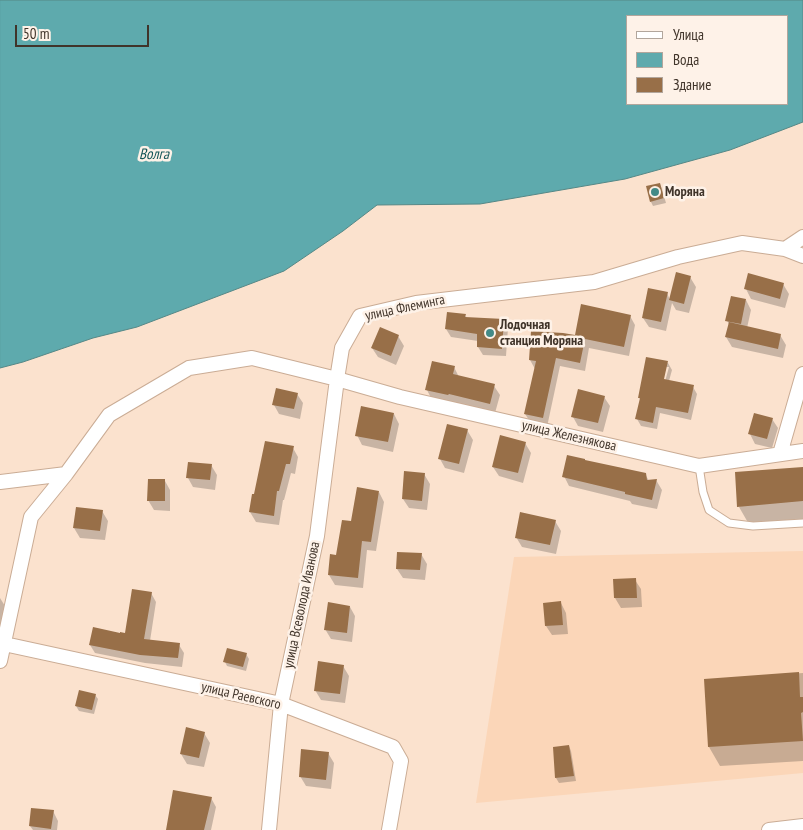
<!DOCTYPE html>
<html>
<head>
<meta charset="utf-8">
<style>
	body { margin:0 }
	#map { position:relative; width:803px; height:830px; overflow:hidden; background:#fbe2ce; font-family:"PT Sans Narrow",sans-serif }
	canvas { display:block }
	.legend { position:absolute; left:626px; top:15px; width:162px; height:90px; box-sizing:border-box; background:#fef2e8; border:1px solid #b2a69c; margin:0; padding:6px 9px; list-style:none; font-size:15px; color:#40342a }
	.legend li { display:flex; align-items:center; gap:10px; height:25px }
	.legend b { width:25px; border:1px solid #b2a69c }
	.scale { position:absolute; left:15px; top:25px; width:134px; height:22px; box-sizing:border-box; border:2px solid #40342a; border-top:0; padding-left:6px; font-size:15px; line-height:18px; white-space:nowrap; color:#40342a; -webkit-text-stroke:4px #fef2e8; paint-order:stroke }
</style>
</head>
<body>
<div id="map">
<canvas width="803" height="830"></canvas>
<ul class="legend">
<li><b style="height:6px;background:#fff"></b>Улица</li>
<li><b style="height:14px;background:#5eaaad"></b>Вода</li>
<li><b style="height:14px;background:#986f48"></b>Здание</li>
</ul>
<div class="scale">50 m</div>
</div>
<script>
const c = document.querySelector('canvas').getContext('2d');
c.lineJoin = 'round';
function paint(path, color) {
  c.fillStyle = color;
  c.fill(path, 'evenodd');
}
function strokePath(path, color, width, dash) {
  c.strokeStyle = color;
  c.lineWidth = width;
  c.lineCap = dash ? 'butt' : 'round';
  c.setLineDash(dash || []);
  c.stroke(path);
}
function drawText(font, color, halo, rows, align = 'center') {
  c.font = font + ' "PT Sans Narrow",sans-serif';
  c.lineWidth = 5;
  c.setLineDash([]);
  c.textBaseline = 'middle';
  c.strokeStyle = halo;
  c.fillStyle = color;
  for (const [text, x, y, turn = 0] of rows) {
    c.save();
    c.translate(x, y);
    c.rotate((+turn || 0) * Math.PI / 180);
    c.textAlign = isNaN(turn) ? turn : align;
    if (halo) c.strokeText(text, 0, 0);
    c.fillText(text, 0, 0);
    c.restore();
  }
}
paint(new Path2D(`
	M803,551V773L476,803L514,557Z`), '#fbd6b8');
const water = new Path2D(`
	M0,0H803V122L730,150L625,179L480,204L377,205L343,231L284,271L137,327L93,338L23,362L0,368ZM627,16H787V104H627Z`);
paint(water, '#5eaaad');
strokePath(water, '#558786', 1);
paint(new Path2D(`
	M660,184L662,189L666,203L653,206L651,202Z
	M690,277L696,287L689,313L676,310L672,303L666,331L649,327L643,318L667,293L670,300Z
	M783,284L789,294L785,308L751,299L746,289Z
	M746,300L751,310L747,328L780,335L786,345L783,358L732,347L726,337L729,325L727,320Z
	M465,315L467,318L503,320L508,328L506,356L483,355L478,347V341L451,337L446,329Z
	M630,316L635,325L629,356L589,348L585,371L560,366L547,427L531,423L525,414L535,369L530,360L576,337Z
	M398,336L404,346L396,365L378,357L372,348Z
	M647,358L668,363L672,370L669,381L693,387L697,394L691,420L660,413L657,429L641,426L637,419L641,401L639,398ZM666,367H669L664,385H662Z
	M454,367L459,377L494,386L500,395L495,413L432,400L427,390Z
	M297,394L303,403L300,419L279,414L274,405Z
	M604,397L610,406L603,432L578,426L573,417Z
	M394,414L399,424L393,452L362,445L357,435Z
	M772,419L778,428L772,448L755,444L750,434Z
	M467,430L473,440L464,473L445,468L440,459Z
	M525,443L531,453L523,483L499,476L493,467Z
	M293,448L298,457L295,474L291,473L284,500H283L279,525L256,522L250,512L255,495Z
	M211,465L217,475L215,490L193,487L188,478Z
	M803,468V522L750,526L739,507Z
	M424,474L430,484L427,510L409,508L403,499Z
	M645,474L649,481L656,480L662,490L657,509L632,504L630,501L569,486L564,476Z
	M165,481L170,490V511L154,510L148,500Z
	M379,492L384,502L376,551L367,550L363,588L335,585L329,575L337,556Z
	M102,511L108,521L105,540L80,538L74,528Z
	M555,521L561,531L556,554L522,547L516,537Z
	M421,554L427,564L425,580L403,578L397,569Z
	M635,580L641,589L642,607L621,608L615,598Z
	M151,593L156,602L150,641L179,645L184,653L182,667L145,663L95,653L90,645L121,634H126Z
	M0,598L5,606L2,627L0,626Z
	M561,603L566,613L568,634L552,635L546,626Z
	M350,607L355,616L352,642L331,639L325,629Z
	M246,654L249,659L246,671L227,666L225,662Z
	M343,666L349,676L345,703L321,700L315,690Z
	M803,673V761L720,766L709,747L705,680Z
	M95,695L98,699L94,714L79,711L76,706Z
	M204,733L210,743L204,767L187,764L181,754Z
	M569,746L571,751L576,781L559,783L556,778L554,748Z
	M328,753L334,763L331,789L306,786L300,776Z
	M211,798L216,807L211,830H167Z
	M53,811L58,821L57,830H33L30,826Z`), '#0003');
paint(new Path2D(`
	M660,183L664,198L650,202L646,186Z
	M676,272L691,276L684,304L669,300Z
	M748,273L784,283L780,299L744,289Z
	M648,288L668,292L661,322L642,318Z
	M731,296L746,299L741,324L725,321Z
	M581,304L631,315L624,347L585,339L580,363L556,358L543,418L524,414L536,361L529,360L531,331L563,333L575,335Z
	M447,312L466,314L465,317L504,319L502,349L477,347V334L445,329Z
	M729,322L781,334L778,349L725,337Z
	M380,327L399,335L391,356L371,348Z
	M646,357L668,361L664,379L694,385L688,413L656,407L653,423L635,419L640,398H638Z
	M432,361L455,366L453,374L495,384L490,404L449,394L448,395L425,390Z
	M276,388L298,393L294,409L272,405Z
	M578,389L605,396L598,423L571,417Z
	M361,406L394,413L388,442L355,436Z
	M754,413L773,418L767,439L748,434Z
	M447,424L468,429L459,464L438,459Z
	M500,435L526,442L518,473L492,467Z
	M265,441L294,446L290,464H286L279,491H277L274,516L249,512L252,494H254Z
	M567,455L585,459V460L646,473L647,480L657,479L652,500L625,494V492L562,477Z
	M188,462L212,464L210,480L186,478Z
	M803,467V501L737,507L735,472Z
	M404,471L425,473L422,501L402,499Z
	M148,479H165V501H147Z
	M357,487L379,491L371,542L362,541L358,578L328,575L330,554L336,555L342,520L351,521Z
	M76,507L103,510L100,531L73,528Z
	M520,512L556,520L550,545L515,538Z
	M397,552L422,553L420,570L396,569Z
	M636,578L637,598H614L613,579Z
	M132,589L152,592L144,639L180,643L178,658L140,655L89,645L93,627L120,633V632L125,633Z
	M561,601L563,625L545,626L543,603Z
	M328,602L350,606L347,633L324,630Z
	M227,648L247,653L243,667L223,662Z
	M318,661L344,665L340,694L314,691Z
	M799,672L800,697H803V712L801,713L803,741L708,747L704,679Z
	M79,690L96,694L92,710L75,706Z
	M186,727L205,732L199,758L180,754Z
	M569,745L574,776L555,778L553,747Z
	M301,749L329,752L326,780L299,777Z
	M173,790L212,797L204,830H166Z
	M31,808L54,810L51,829L29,826Z`), '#986f48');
const service = new Path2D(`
	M699,466L703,492L709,510L729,523L753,526L803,523`);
const minor = new Path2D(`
	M785,249L803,237
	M780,454L803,374
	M0,482L66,474L109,415L189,368L252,358L337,379L342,348L360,316L416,303L594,282L678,257L742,243L785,249L803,256
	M0,643L281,704L393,747L401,761L389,830
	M0,661L31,517L66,474
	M269,830L281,704L317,536L337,379L400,397L699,466L803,451
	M769,830L803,826`);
strokePath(service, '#caac95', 9);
strokePath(minor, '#caac95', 16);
strokePath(service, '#fff', 7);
strokePath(minor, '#fff', 14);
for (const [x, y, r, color] of [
	[655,192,5,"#438a87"],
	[490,333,5,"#438a87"]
]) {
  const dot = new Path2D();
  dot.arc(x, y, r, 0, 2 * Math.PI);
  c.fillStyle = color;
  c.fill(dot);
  strokePath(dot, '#fef2e8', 2);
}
drawText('bold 14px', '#40342a', '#fef2e8', [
	["Моряна",665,192],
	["Лодочная",500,325],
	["станция Моряна",500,341]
], 'left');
drawText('14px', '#40342a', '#fef2e8', [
	["улица Флеминга",405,308,-12],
	["улица Железнякова",569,436,13],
	["улица Всеволода Иванова",302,605,-78],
	["улица Раевского",241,696,13]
]);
drawText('italic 15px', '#145658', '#fef2e8', [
	["Волга",154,155]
]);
</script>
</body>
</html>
